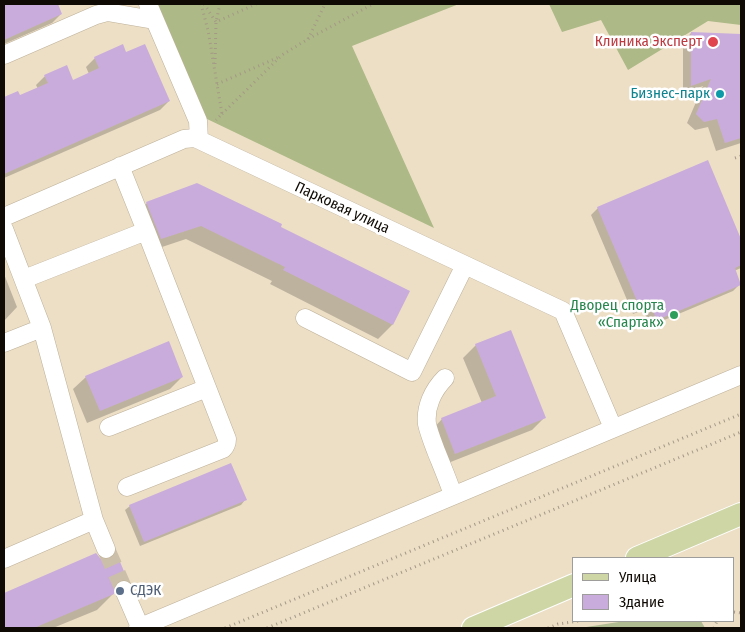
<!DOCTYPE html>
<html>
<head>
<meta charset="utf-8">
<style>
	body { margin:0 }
	#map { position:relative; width:745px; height:632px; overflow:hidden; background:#eddfc6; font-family:"Fira Sans Condensed",sans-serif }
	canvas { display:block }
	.frame { position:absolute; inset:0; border:5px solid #0f0b04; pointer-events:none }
	.legend { position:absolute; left:572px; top:557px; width:162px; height:65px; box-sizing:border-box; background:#fff; border:1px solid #9f9d9b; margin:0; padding:6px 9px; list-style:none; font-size:15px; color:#0f0b04 }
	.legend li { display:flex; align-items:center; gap:10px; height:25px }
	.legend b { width:25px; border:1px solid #9f9d9b }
</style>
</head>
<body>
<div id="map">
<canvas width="745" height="632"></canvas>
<div class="frame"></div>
<ul class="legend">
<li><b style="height:6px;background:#ced6a6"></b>Улица</li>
<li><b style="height:14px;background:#c9acdb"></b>Здание</li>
</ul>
</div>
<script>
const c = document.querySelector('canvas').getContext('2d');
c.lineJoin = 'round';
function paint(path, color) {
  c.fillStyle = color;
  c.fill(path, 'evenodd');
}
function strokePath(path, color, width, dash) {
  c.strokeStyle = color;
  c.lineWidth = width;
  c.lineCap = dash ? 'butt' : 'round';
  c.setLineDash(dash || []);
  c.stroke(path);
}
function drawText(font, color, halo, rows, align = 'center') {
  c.font = font + ' "Fira Sans Condensed",sans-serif';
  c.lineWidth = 5;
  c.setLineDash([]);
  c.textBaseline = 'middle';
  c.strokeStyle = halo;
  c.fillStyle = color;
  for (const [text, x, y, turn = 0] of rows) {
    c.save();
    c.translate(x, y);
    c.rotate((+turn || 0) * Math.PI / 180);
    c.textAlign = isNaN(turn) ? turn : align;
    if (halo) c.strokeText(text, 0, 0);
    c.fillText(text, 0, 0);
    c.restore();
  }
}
paint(new Path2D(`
	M625,621H701L705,628H580Z`), '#b0bb91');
paint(new Path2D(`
	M149,4H459L352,46L434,228L205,118Z
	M549,4H741V25L708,21L628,70L601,20L562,32Z`), '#adb986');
paint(new Path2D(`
	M4,4H56L61,14L52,23L4,44Z
	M691,33L741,35V143L716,151L708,127L695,130L687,123L703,86L683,94V42Z
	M126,54L169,101L160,110L4,178V99L17,93L19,97L38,89L36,85L45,76L72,81L89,74L86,67L95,58Z
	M708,162L741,242V268L734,271L740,284L733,291L650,326L643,310L633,314L591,215L598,208Z
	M147,203L279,228L408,292L392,325L378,339L270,284L272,281L186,239L147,252L133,217Z
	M4,274L17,307L4,321Z
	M476,345L544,418L532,430L443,465L430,432L442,419L482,403L463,358Z
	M86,377H182L170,389L87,423L73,389Z
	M245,500L241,505L140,546L125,510L130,506Z
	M115,554L127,580L97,610L53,628H4V594L96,555L99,559L105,561L110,560Z`), '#0003');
paint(new Path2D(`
	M4,4H58L62,14L4,40Z
	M691,32L741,34V138L725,143L717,119L704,122L696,114L711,79L691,86Z
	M123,44L126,52L145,44L170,101L4,174V97L18,91L20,95L48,83L44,75L67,65L73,80L99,68L94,57Z
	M708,160L741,239V265L735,268L741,285L657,320L650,304L640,308L597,207Z
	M197,183L282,224L281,227L410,291L393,325L283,270L285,267L201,226L161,239L146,202Z
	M511,330L546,418L455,454L441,418L496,396L475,344Z
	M169,341L183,377L100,411L85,376Z
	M231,463L247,500L144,542L129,505Z
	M116,552L128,581L125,579L120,580L116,583L114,588V594L34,628H4V593L96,553L100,558L105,560L110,559L114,556Z`), '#c9acdb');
strokePath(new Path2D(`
	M106,549L124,590`), '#ccbfa9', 18, [18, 9]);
const minor = new Path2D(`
	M148,4L198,121L199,140
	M4,55L96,15L107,12L154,20
	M4,217L184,139L195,138L563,311L613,428
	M4,229L42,328L4,343
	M24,279L146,231L120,166
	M305,318L412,372L465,265
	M42,328L94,520
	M445,378C433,390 425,407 427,424C429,433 433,443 436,451C442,466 448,480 453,495
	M109,427L207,388
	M127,487L223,449C226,446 227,444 227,439L146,231
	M4,559L94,520L106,549
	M124,590L140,627
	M138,628L741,375`);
const major = new Path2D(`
	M637,558L741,514
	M473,628L574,585`);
strokePath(minor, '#bdb098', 19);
strokePath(major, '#fff', 24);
strokePath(new Path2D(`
	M201,4L208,30L222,114L216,120
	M204,4L216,22L256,4
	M308,39L325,4
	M215,64L216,22L220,4
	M217,84L279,57
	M222,114L282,55L308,39L373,4
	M735,158L741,156
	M734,612L741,613
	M225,628L741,414
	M267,628L741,432
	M548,628L558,624L579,621
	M714,628L717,621`), '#a49986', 3, [1, 4]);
strokePath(minor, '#fff', 18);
strokePath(major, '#ced6a6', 22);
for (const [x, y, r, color] of [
	[713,42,6,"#e0444e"],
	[720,94,5,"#0f9aa8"],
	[674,315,5,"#2e9e5b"],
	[120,591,5,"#5c6f8a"]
]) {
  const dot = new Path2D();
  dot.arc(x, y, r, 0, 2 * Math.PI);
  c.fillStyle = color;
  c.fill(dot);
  strokePath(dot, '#fff', 2);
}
drawText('15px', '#be3a42', '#fff', [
	["Клиника Эксперт",702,42]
], 'right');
drawText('15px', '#0d838f', '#fff', [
	["Бизнес-парк",710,94]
], 'right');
drawText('15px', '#0f0b04', '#fff', [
	["Парковая улица",342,208,25]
]);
drawText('15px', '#27864d', '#fff', [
	["Дворец спорта",664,306],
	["«Спартак»",664,323]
], 'right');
drawText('15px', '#4e5e75', '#fff', [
	["СДЭК",130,591]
], 'left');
</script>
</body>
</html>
